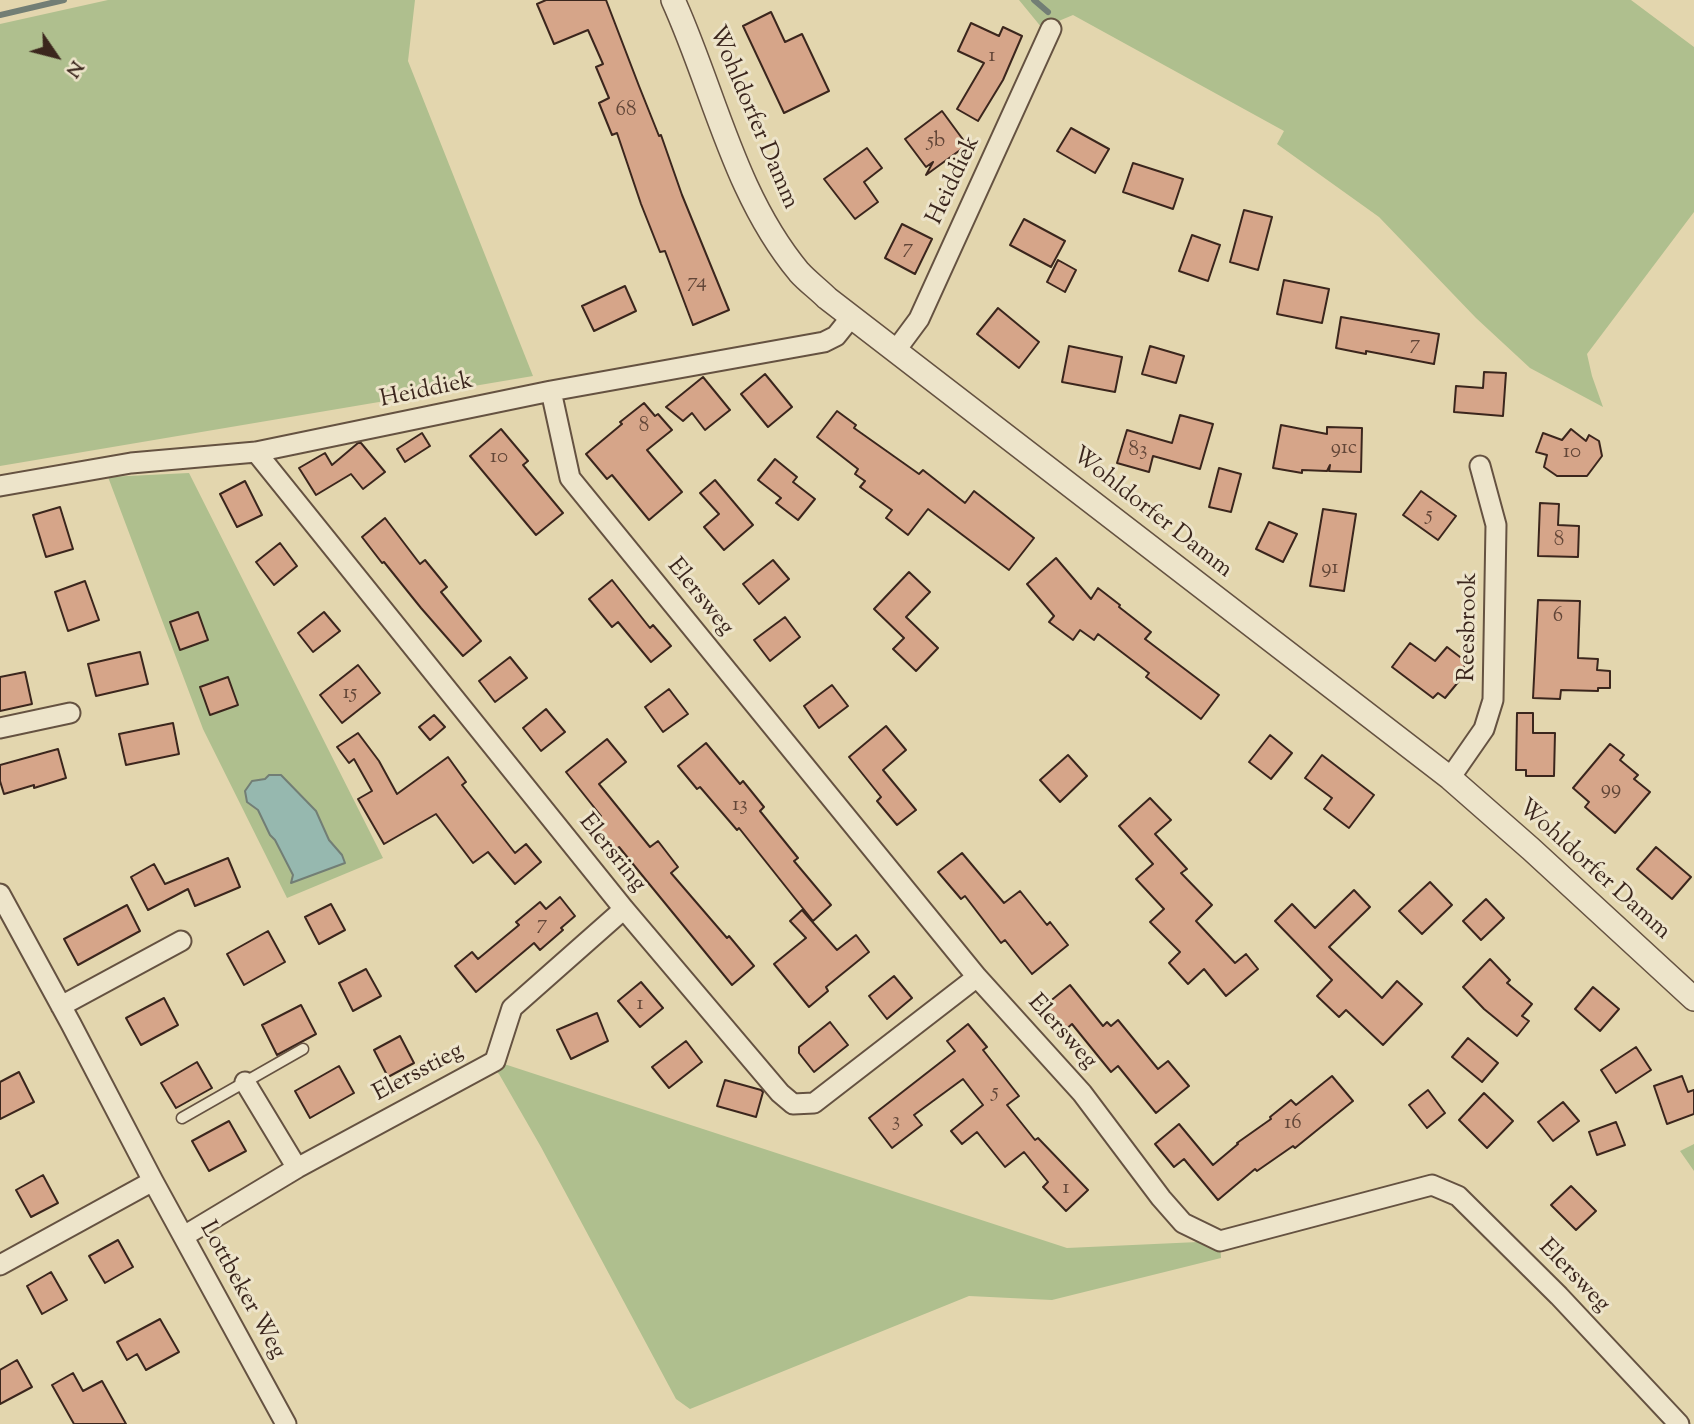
<!DOCTYPE html>
<html>
<head>
<meta charset="utf-8">
<style>
	body { margin:0 }
	#map { position:relative; width:1694px; height:1424px; overflow:hidden; background:#e3d6ae; font-family:"Sorts Mill Goudy",serif }
	canvas { display:block }
	.north { position:absolute; left:21px; top:21px; width:70px; height:70px; -webkit-text-stroke:5px #ede4ca; paint-order:stroke; rotate:125deg; font-size:19px; font-weight:700; line-height:28px; text-align:center; color:#3b261d }
	.north::after { content:''; display:block; margin:auto; width:24px; height:32px; background:#3b261d; clip-path:polygon(50% 0,100% 100%,50% 72%,0 100%) }
</style>
</head>
<body>
<div id="map">
<canvas width="1694" height="1424"></canvas>
<div class="north">N</div>
</div>
<script>
const c = document.querySelector('canvas').getContext('2d');
c.lineJoin = 'round';
function paint(path, color) {
  c.fillStyle = color;
  c.fill(path, 'evenodd');
}
function strokePath(path, color, width, dash) {
  c.strokeStyle = color;
  c.lineWidth = width;
  c.lineCap = dash ? 'butt' : 'round';
  c.setLineDash(dash || []);
  c.stroke(path);
}
function drawText(font, color, halo, rows, align = 'center') {
  c.font = font + ' "Sorts Mill Goudy",serif';
  c.lineWidth = 6;
  c.setLineDash([]);
  c.textBaseline = 'middle';
  c.strokeStyle = halo;
  c.fillStyle = color;
  for (const [text, x, y, turn = 0] of rows) {
    c.save();
    c.translate(x, y);
    c.rotate((+turn || 0) * Math.PI / 180);
    c.textAlign = isNaN(turn) ? turn : align;
    if (halo) c.strokeText(text, 0, 0);
    c.fillText(text, 0, 0);
    c.restore();
  }
}
paint(new Path2D(`
	M108,0H415L408,61L533,376L0,466V24Z
	M1019,0H1631L1694,47V212L1587,354L1592,376L1603,407L1530,368L1476,318L1379,217L1277,144L1284,131L1073,15L1042,28Z
	M189,473L383,858L287,898L203,729L108,477Z
	M495,1061L1067,1248L1220,1241L1221,1258L1052,1300L969,1296L690,1409L676,1399L541,1147L499,1074L489,1064Z
	M1694,1144V1171L1680,1151Z`), '#afbf8e');
const water = new Path2D(`
	M269,775H281L316,811L329,840L342,855L345,863L291,883L293,875L275,840L270,835L258,810L247,802L245,791L252,781L265,779Z`);
paint(water, '#96b8af');
strokePath(water, '#727e75', 2);
strokePath(new Path2D(`
	M1034,0L1048,12
	M0,15L64,0`), '#727e75', 6);
const building = new Path2D(`
	M546,0H606L639,86L659,136L661,135L682,195L729,310L693,325L665,251L660,252L641,204L617,133L612,135L599,103L609,98L596,67L603,64L588,30L554,44L537,4Z
	M771,12L785,42L802,34L829,91L784,113L743,26Z
	M971,23L999,36L1003,27L1022,36L1003,80L978,121L957,109L984,63L958,51Z
	M942,111L967,145L926,175L933,162L926,167L905,139Z
	M1071,128L1109,149L1095,173L1057,151Z
	M867,148L882,168L864,182L878,202L855,219L824,179Z
	M1133,163L1183,179L1173,209L1123,192Z
	M1244,210L1272,217L1258,270L1230,262Z
	M1024,219L1065,241L1051,267L1010,245Z
	M902,224L932,239L915,274L885,258Z
	M1192,235L1220,245L1208,281L1179,271Z
	M1058,260L1076,270L1065,292L1047,282Z
	M1284,280L1329,289L1322,323L1277,314Z
	M625,286L636,311L594,331L582,306Z
	M998,308L1039,342L1019,368L977,334Z
	M1341,317L1439,334L1434,364L1366,351V354L1336,348Z
	M1069,346L1122,357L1115,392L1062,382Z
	M1150,346L1184,356L1176,383L1142,374Z
	M1484,372L1506,373L1503,416L1454,412L1456,386L1483,388Z
	M765,374L792,407L768,427L741,394Z
	M703,377L730,410L705,430L692,413L683,421L666,407Z
	M644,403L655,416L658,414L672,430L647,450L682,492L649,520L612,475L607,479L586,454L622,424L620,422Z
	M837,411L856,425L854,428L919,474L923,470L965,503L974,491L1034,538L1009,570L928,509L908,535L886,518L892,510L860,487L865,481L855,474L858,469L817,437Z
	M1180,415L1213,424L1200,469L1153,456L1149,472L1117,463L1127,430L1172,443Z
	M1281,425L1327,434V427L1362,428L1361,472L1329,471L1330,465L1327,471L1302,470V473L1273,468Z
	M501,429L528,461L523,465L563,513L536,535L470,456Z
	M1571,429L1586,441L1589,435L1599,441L1602,456L1587,476H1557L1544,467L1547,455L1536,452L1543,433L1562,440Z
	M422,433L430,446L405,462L397,449Z
	M358,443H361L385,472L363,489L351,474L316,495L299,468L325,453L332,465Z
	M775,459L797,477L793,482L815,499L798,520L776,503L781,498L758,480Z
	M1219,468L1241,474L1231,512L1209,507Z
	M715,480L753,525L724,550L704,527L719,514L700,493Z
	M245,481L262,515L237,527L220,494Z
	M1421,491L1456,516L1438,540L1403,515Z
	M1540,503L1559,504L1558,525L1579,526L1578,557L1538,556Z
	M60,507L73,549L46,557L33,515Z
	M1323,509L1356,514L1344,591L1310,586Z
	M385,518L420,564L425,560L447,587L441,592L481,641L463,656L421,608L384,562L382,563L362,537Z
	M1269,522L1297,534L1283,562L1256,549Z
	M280,543L297,566L274,585L256,562Z
	M1056,558L1091,599L1098,588L1120,605L1119,607L1151,632L1145,639L1219,695L1201,719L1146,677L1149,673L1098,634L1094,640L1080,630L1073,640L1049,622L1054,616L1027,584Z
	M773,560L789,579L759,604L743,584Z
	M909,572L930,592L906,617L938,648L916,671L893,649L904,638L874,609Z
	M612,580L650,628L653,625L671,646L651,662L618,622L612,627L589,599Z
	M85,581L99,620L68,631L55,592Z
	M1538,600L1580,601L1578,658L1598,659L1597,670L1610,671V688H1598V691L1561,690L1560,699L1533,698Z
	M198,612L208,640L180,650L170,622Z
	M324,612L340,631L313,652L298,633Z
	M785,617L800,637L770,661L754,640Z
	M1410,643L1435,661L1447,647L1464,660V675L1445,698L1438,693L1433,698L1392,667Z
	M140,652L148,684L96,696L88,664Z
	M510,657L527,678L495,702L479,681Z
	M358,665L380,693L342,723L320,695Z
	M25,672L32,704L0,711V677Z
	M228,677L238,705L210,715L200,687Z
	M832,685L848,706L819,728L804,706Z
	M669,689L688,714L663,732L645,707Z
	M546,709L565,732L541,751L523,728Z
	M1517,713H1533V733H1555L1554,776H1526V770H1516Z
	M434,715L445,727L430,740L419,727Z
	M173,723L179,754L126,765L119,734Z
	M886,726L906,750L883,770L916,810L897,825L877,801L881,797L849,757Z
	M358,733L379,761L397,794L448,757L466,782L462,785L515,853L526,844L541,862L515,884L488,852L473,863L436,814L384,844L358,799L372,791L354,759L349,763L337,747Z
	M1270,735L1292,753L1271,779L1249,762Z
	M607,739L626,762L599,784L650,847L658,841L678,867L671,873L727,938L729,936L754,966L732,985L619,847L615,850L593,822L601,816L566,772Z
	M706,743L740,784L743,781L764,807L760,811L798,858L794,861L831,905L813,921L739,828L737,830L700,787L697,789L678,766Z
	M1610,744L1624,755L1620,760L1638,775L1634,779L1650,792L1615,833L1585,807L1589,802L1573,788Z
	M58,749L66,778L34,788V785L4,794L0,781V765Z
	M1068,755L1087,776L1060,802L1040,780Z
	M1322,755L1374,795L1349,828L1324,809L1332,798L1305,778Z
	M1150,798L1171,820L1155,834L1187,869L1181,873L1212,905L1196,921L1235,963L1246,954L1258,969L1226,996L1204,969L1188,984L1169,963L1180,952L1150,922L1164,909L1136,879L1153,864L1119,826Z
	M1656,847L1691,877L1672,899L1637,869Z
	M962,853L1004,903L1020,891L1047,925L1050,922L1068,945L1032,974L1005,940L1001,943L965,896L961,899L938,872Z
	M228,858L240,887L195,906L188,889L148,910L131,877L154,864L165,884Z
	M1430,882L1452,905L1422,934L1399,911Z
	M1354,890L1370,907L1329,947L1382,998L1397,981L1422,1004L1383,1045L1346,1010L1339,1017L1317,996L1332,980L1275,921L1292,904L1315,928Z
	M560,897L575,916L561,928L563,930L540,950L534,943L476,992L455,966L472,952L478,959L519,925L516,922L540,902L546,909Z
	M1486,899L1504,918L1481,940L1463,921Z
	M331,904L345,930L319,944L305,917Z
	M127,905L140,931L78,965L64,939Z
	M802,910L837,950L856,935L869,952L826,987L828,991L809,1007L774,964L806,938L790,921Z
	M268,931L285,962L244,985L227,954Z
	M1490,959L1510,980L1507,983L1532,1004L1522,1016L1529,1021L1517,1036L1484,1009L1463,987Z
	M366,969L381,996L353,1011L339,983Z
	M894,976L912,998L887,1019L869,996Z
	M641,982L663,1008L640,1027L618,1001Z
	M1070,985L1103,1026L1107,1022L1111,1026L1118,1020L1158,1069L1168,1061L1189,1086L1156,1113L1118,1066L1111,1072L1072,1024L1063,1032L1043,1007Z
	M1593,987L1619,1009L1600,1031L1575,1009Z
	M164,998L178,1025L141,1045L126,1018Z
	M301,1005L316,1034L277,1055L262,1025Z
	M597,1013L608,1041L571,1059L557,1030Z
	M830,1022L848,1045L814,1072L799,1053V1047Z
	M968,1024L987,1047L983,1050L1019,1096L1007,1105L1035,1140L1038,1138L1088,1190L1066,1211L1043,1187L1048,1182L1024,1152L1005,1167L977,1132L962,1144L951,1131L983,1105L963,1079L914,1115L922,1125L892,1148L869,1118L955,1051L947,1041Z
	M400,1036L414,1063L388,1077L374,1050Z
	M1468,1038L1498,1063L1482,1082L1452,1057Z
	M686,1041L702,1062L669,1088L652,1067Z
	M1636,1047L1651,1070L1616,1093L1601,1070Z
	M197,1062L212,1088L176,1108L161,1083Z
	M339,1066L354,1093L310,1118L295,1091Z
	M19,1072L34,1102L0,1119V1082Z
	M1332,1076L1353,1101L1295,1148L1293,1146L1257,1171L1255,1169L1218,1200L1184,1159L1174,1167L1155,1144L1179,1124L1213,1165L1238,1144L1237,1143L1271,1119L1270,1117L1291,1100L1296,1105Z
	M1682,1076L1688,1092L1694,1090V1114L1667,1124L1654,1086Z
	M725,1080L761,1090L763,1092L756,1117L717,1106Z
	M1428,1090L1445,1113L1427,1128L1409,1105Z
	M1484,1093L1513,1121L1487,1148L1459,1120Z
	M1563,1102L1579,1121L1553,1141L1538,1122Z
	M229,1121L246,1151L209,1171L192,1141Z
	M1616,1122L1625,1145L1597,1155L1589,1132Z
	M43,1175L58,1203L31,1217L16,1190Z
	M1571,1186L1596,1211L1576,1230L1551,1205Z
	M118,1240L133,1267L105,1283L89,1256Z
	M51,1272L67,1300L42,1314L27,1286Z
	M160,1319L179,1352L146,1370L137,1354L127,1360L117,1342Z
	M17,1360L32,1387L0,1404V1370Z
	M73,1373L83,1391L102,1381L126,1424H74L52,1385Z`);
paint(building, '#d6a589');
strokePath(building, '#3b261d', 2);
const service = new Path2D(`
	M182,1118L303,1049`);
const minor = new Path2D(`
	M896,350L919,319L1051,29
	M551,391L570,478L977,977L1082,1093L1161,1198L1183,1223L1220,1241L1432,1185L1458,1196L1559,1296L1679,1424
	M256,452L624,909L780,1093L793,1104L814,1103L977,977
	M0,486L131,463L256,452L551,391L824,342L836,336L852,316
	M0,728L70,713
	M1450,778L1484,729L1493,700L1496,525L1480,466
	M0,894L71,1024L153,1181L286,1424
	M61,1006L181,941
	M245,1082L297,1168
	M184,1236L297,1168L495,1061L512,1008L624,909
	M0,1265L153,1181`);
const tertiary = new Path2D(`
	M673,0C714,90 734,194 799,272C807,281 818,289 827,298L1450,778L1531,849L1694,999`);
strokePath(service, '#655241', 13);
strokePath(minor, '#655241', 23);
strokePath(tertiary, '#655241', 26);
strokePath(service, '#ede4ca', 10);
strokePath(minor, '#ede4ca', 19);
strokePath(tertiary, '#ede4ca', 23);
drawText('21px', '#624638', null, [
	["1",992,57],
	["68",626,111],
	["5b",936,142],
	["7",908,249],
	["74",697,283],
	["7",1415,345],
	["8",644,427],
	["91c",1344,449],
	["83",1138,451],
	["10",1572,453],
	["10",499,458],
	["5",1429,516],
	["8",1559,541],
	["91",1330,569],
	["6",1558,617],
	["15",350,694],
	["99",1611,790],
	["13",740,806],
	["7",542,925],
	["1",640,1005],
	["5",995,1093],
	["3",896,1122],
	["16",1293,1124],
	["1",1066,1189]
]);
drawText('24px', '#3b261d', '#ede4ca', [
	["Wohldorfer Damm",752,118,67],
	["Heiddiek",955,181,-65],
	["Heiddiek",427,392,-12],
	["Wohldorfer Damm",1151,514,38],
	["Elersweg",699,598,51],
	["Reesbrook",1470,627,-89],
	["Elersring",611,854,51],
	["Wohldorfer Damm",1593,871,42],
	["Elersweg",1061,1033,48],
	["Elersstieg",419,1074,-28],
	["Elersweg",1573,1277,46],
	["Lottbeker Weg",241,1291,61]
]);
</script>
</body>
</html>
